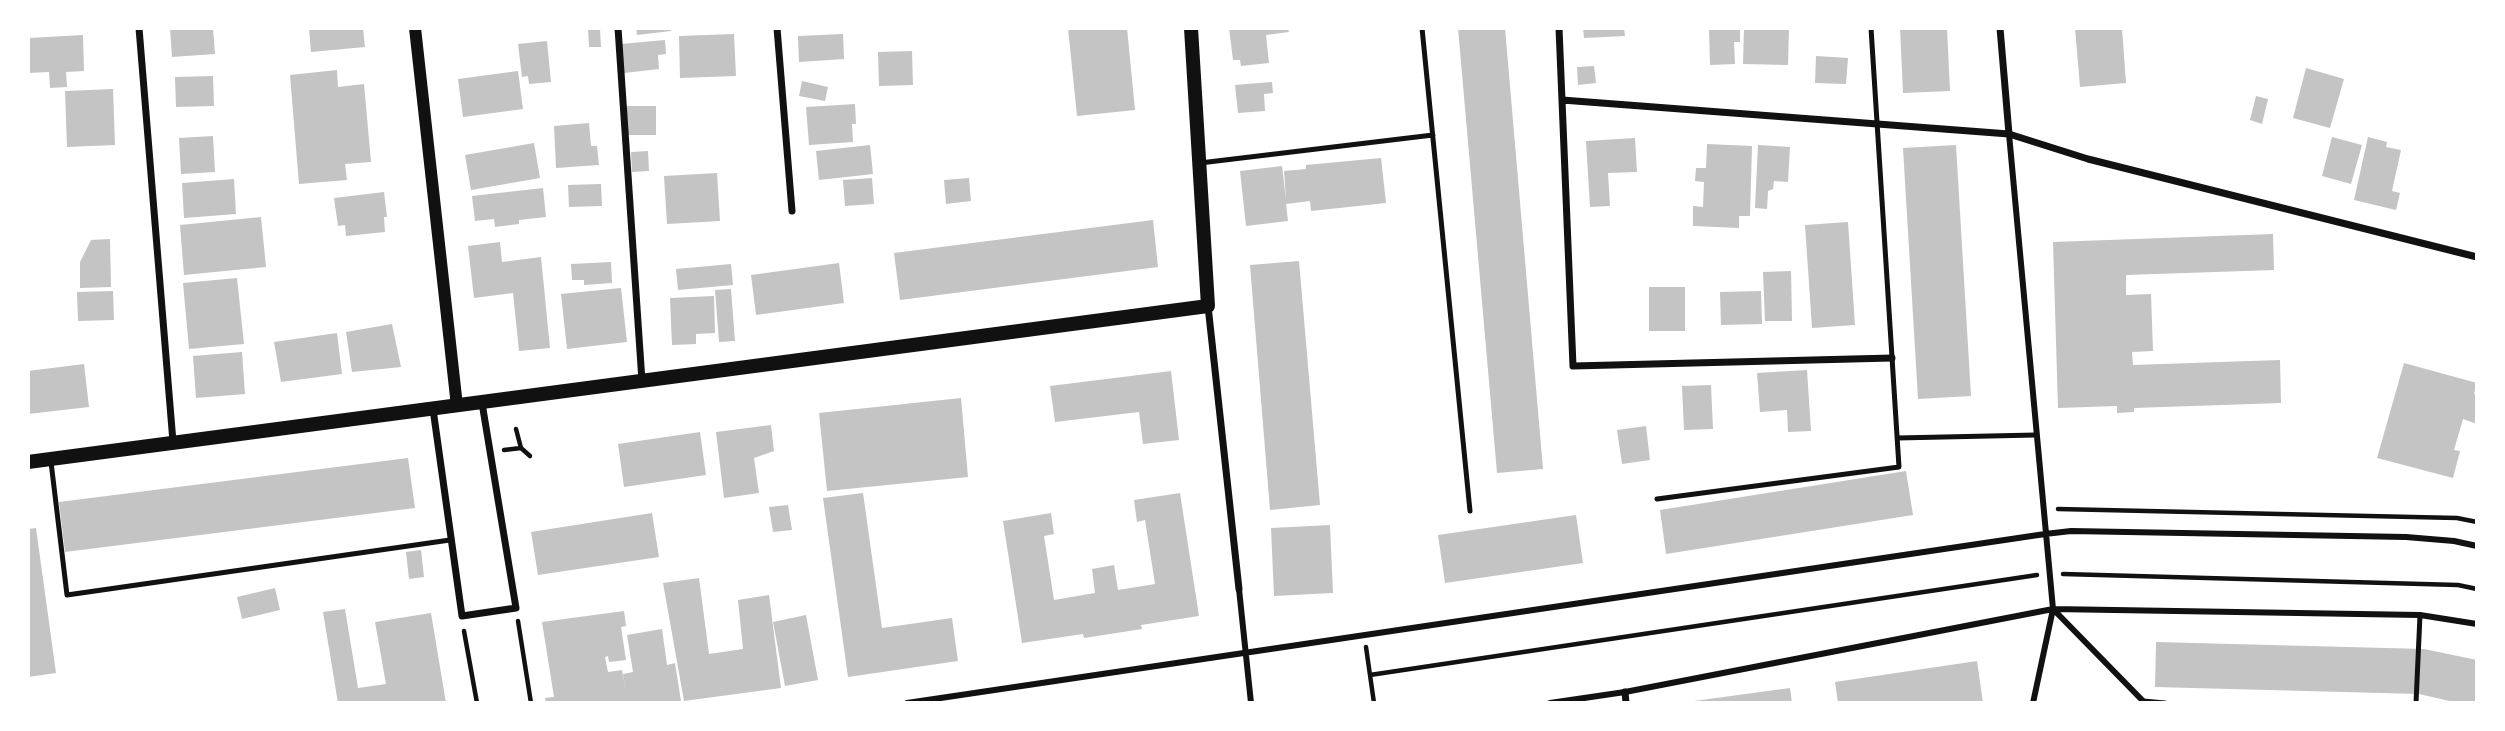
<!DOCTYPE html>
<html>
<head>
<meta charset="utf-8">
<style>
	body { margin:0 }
	#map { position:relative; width:2505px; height:731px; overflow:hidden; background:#fff; font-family:Mulish,sans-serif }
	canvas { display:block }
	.frame { position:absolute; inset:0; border:30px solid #fff; pointer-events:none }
</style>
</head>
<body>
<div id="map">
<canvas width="2505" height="731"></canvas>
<div class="frame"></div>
</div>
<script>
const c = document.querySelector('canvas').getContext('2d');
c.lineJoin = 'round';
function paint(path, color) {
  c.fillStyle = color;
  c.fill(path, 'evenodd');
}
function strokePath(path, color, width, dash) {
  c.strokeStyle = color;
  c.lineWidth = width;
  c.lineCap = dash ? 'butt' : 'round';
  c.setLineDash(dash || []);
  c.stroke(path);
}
paint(new Path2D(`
	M170,28H213L215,54L172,57Z
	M309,28H363L365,47L311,52Z
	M588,28H600L601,47H589Z
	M636,28H671V31L637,35Z
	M1068,28H1127L1135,110L1077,116Z
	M1229,28H1288L1289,32L1266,35L1269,63L1241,66L1240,60H1233Z
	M1458,28H1505L1543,469L1497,473Z
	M1583,28H1624L1625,36L1584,38Z
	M1740,28V42H1734L1735,64L1710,65L1709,29Z
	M1744,28H1789L1788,65L1743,64Z
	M1900,28H1947L1950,91L1903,93Z
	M2075,28H2122L2126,83L2080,87Z
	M734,34L736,76L680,78L679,36Z
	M843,34L844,59L799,62L798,36Z
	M83,35L84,71L66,72L67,87L50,88L49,72L28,73V38Z
	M665,40L666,54L658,55L659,69L624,73L621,44Z
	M547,41L551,82L529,84L528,76L522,77L518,44Z
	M912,51L913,85L879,86L878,52Z
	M1816,56L1848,58L1846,84L1815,83Z
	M1594,66L1596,83L1578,85L1577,67Z
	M2306,68L2344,79L2330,128L2293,118Z
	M337,70L338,87L364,84L371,162L345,164L347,180L299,184L290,75Z
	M518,71L523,109L463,117L458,79Z
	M213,76L214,106L176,107L175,77Z
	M802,81L828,87L825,101L799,96Z
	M1272,82L1273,93L1264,94L1265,111L1238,113L1235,85Z
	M113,89L115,145L67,147L65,91Z
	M2256,96L2268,99L2262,124L2250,120Z
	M855,104L856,124H852L853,142L809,145L806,107Z
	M627,106H656V135H627Z
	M589,123L591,146H597L599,165L556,168L554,126Z
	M213,136L215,172L181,174L179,138Z
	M2332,137L2362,145L2351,184L2322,176Z
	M2368,137L2387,142L2386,147L2401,150L2392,191L2400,193L2396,210L2354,200Z
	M1635,138L1637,172L1608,173L1610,206L1590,207L1586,141Z
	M534,143L540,178L471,190L465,155Z
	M1707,144L1752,146L1750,216H1739V228L1693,226V206L1703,207L1704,182L1695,181L1696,168H1706Z
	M870,145L873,174L819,180L816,151Z
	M1758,145L1790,147L1788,182L1774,181L1773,189L1768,191L1767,209L1755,208Z
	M1956,145L1971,396L1918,399L1903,148Z
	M648,151L649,171L632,172L631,152Z
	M1381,158L1386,203L1311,211L1310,201L1286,204L1288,221L1246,226L1240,171L1282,166L1286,200L1284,171L1306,169V165Z
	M717,173L720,221L667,224L664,176Z
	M872,178L874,204L845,206L843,180Z
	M969,178L971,201L946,204L944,180Z
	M234,179L236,214L184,218L182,183Z
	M601,184L602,206L569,207L568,185Z
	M543,188L546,217L519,220V224L495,227L494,219L475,221L472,196Z
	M384,192L387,217H384L385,232L346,236L345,225L338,226L334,198Z
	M261,217L266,267L184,275L180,225Z
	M1153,220L1158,267L900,300L894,253Z
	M1848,222L1855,325L1812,328L1805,225Z
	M2273,234L2274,270L2126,275V295L2151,294L2153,351L2132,352L2133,365L2280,360L2281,403L2134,408V412L2117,413V406L2058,408L2053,242Z
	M110,239L111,287L80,288V262L91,240Z
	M500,242L502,262L541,257L550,348L519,351L513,293L474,298L468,246Z
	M1299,261L1320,505L1270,510L1250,265Z
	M611,262L612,283L584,285V280H572L571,264Z
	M839,263L844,303L756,315L751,275Z
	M731,264L733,285L678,290L676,269Z
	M1791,271L1792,321H1765L1763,272Z
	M237,278L244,344L189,349L183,283Z
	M1649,287H1685V331H1649Z
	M621,288L627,342L567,349L561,294Z
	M731,289L735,341L719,342L715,290Z
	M113,291L114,320L78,321L77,292Z
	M1761,291L1762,324L1721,325L1720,292Z
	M714,296L715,333L696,334V344L672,345L670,298Z
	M392,324L401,367L352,372L346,332Z
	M337,333L342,374L281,382L274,342Z
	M242,352L245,394L196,398L193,356Z
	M2404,363L2477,383L2474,394L2477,395V424L2463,419L2454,450L2460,451L2453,478L2377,458Z
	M84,364L89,407L28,414V371Z
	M1807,370L1811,431L1788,432L1787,410L1760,412L1757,373Z
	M1171,371L1179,440L1143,444L1139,412L1055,422L1050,386Z
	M1711,385L1713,429L1684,430L1682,386Z
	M961,398L968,477L827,491L819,413Z
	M771,425L774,451L754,458L759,493L724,498L716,432Z
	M1646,426L1650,460L1622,464L1617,430Z
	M700,432L706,475L624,487L618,444Z
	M408,458L415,508L65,552L59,502Z
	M1906,471L1913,515L1666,554L1660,510Z
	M863,493L882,628L952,618L958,661L848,677L823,498Z
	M1180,493L1199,616L1141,625L1142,629L1084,638L1083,634L1022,643L1003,521L1051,513L1054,534L1044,536L1054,600L1095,593L1092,569L1114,565L1118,590L1155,584L1145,520L1137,522L1134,500Z
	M788,505L792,530L773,532L769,507Z
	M652,513L659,557L538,575L531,532Z
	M1576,515L1583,563L1445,583L1438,535Z
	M1330,525L1333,593L1274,596L1271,528Z
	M36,528L56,673L28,677V529Z
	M421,550L424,577L409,579L406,552Z
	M699,578L709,654L743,649L738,600L769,595L781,688L684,701L663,583Z
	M275,588L280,610L242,619L237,597Z
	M345,609L358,688L386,684L375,622L431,613L446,703H338L323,612Z
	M624,611L626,626L621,627L626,660L609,662L608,656L605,657L608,672L622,670L626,692L623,674L633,672L627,635L662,629L667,665L675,663L681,701L666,703H546L545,698L554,697L542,622Z
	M806,615L818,680L785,686L773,622Z
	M2156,642L2424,649L2477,660V703H2458L2419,694L2155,687Z
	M1977,661L1983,703H1838L1835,682Z
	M1790,688L1792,703H1694V701Z`), '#c4c4c4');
strokePath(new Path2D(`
	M516,429L521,448L530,456
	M504,450L521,448
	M2058,509L2457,518L2477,522
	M2063,574L2458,585L2477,589
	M518,621L531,703
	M464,631L477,703
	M1366,647L1374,703
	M1370,675L2037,575`), '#111', 4.5);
strokePath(new Path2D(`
	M1422,28L1470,511
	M1200,163L1433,135
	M1897,438L2036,435
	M51,462L67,595L450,540
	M1657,499L1899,467L1871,28
	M2143,701L2165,703
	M2416,703L2420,615`), '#111', 5);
strokePath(new Path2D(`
	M2009,134L2053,609L2033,703
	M1239,589L1251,703
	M2053,609L2143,701
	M907,703L2045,534L2071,531L2406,537L2454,541L2477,546
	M1550,703L1625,692L2053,609L2420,615L2477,624`), '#111', 6);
strokePath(new Path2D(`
	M139,28L173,442
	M618,28L642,381
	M777,28L792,211
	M1559,28L1573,366L1892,358
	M2000,28L2009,134
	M1562,100L2009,134L2088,159L2477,257
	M1208,306L1239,589
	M433,409L462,616L516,608L482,403
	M1625,692L1626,703`), '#111', 7);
strokePath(new Path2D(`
	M415,28L457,406`), '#111', 12);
strokePath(new Path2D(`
	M28,462L1208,306L1191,28`), '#111', 14);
</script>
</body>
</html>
